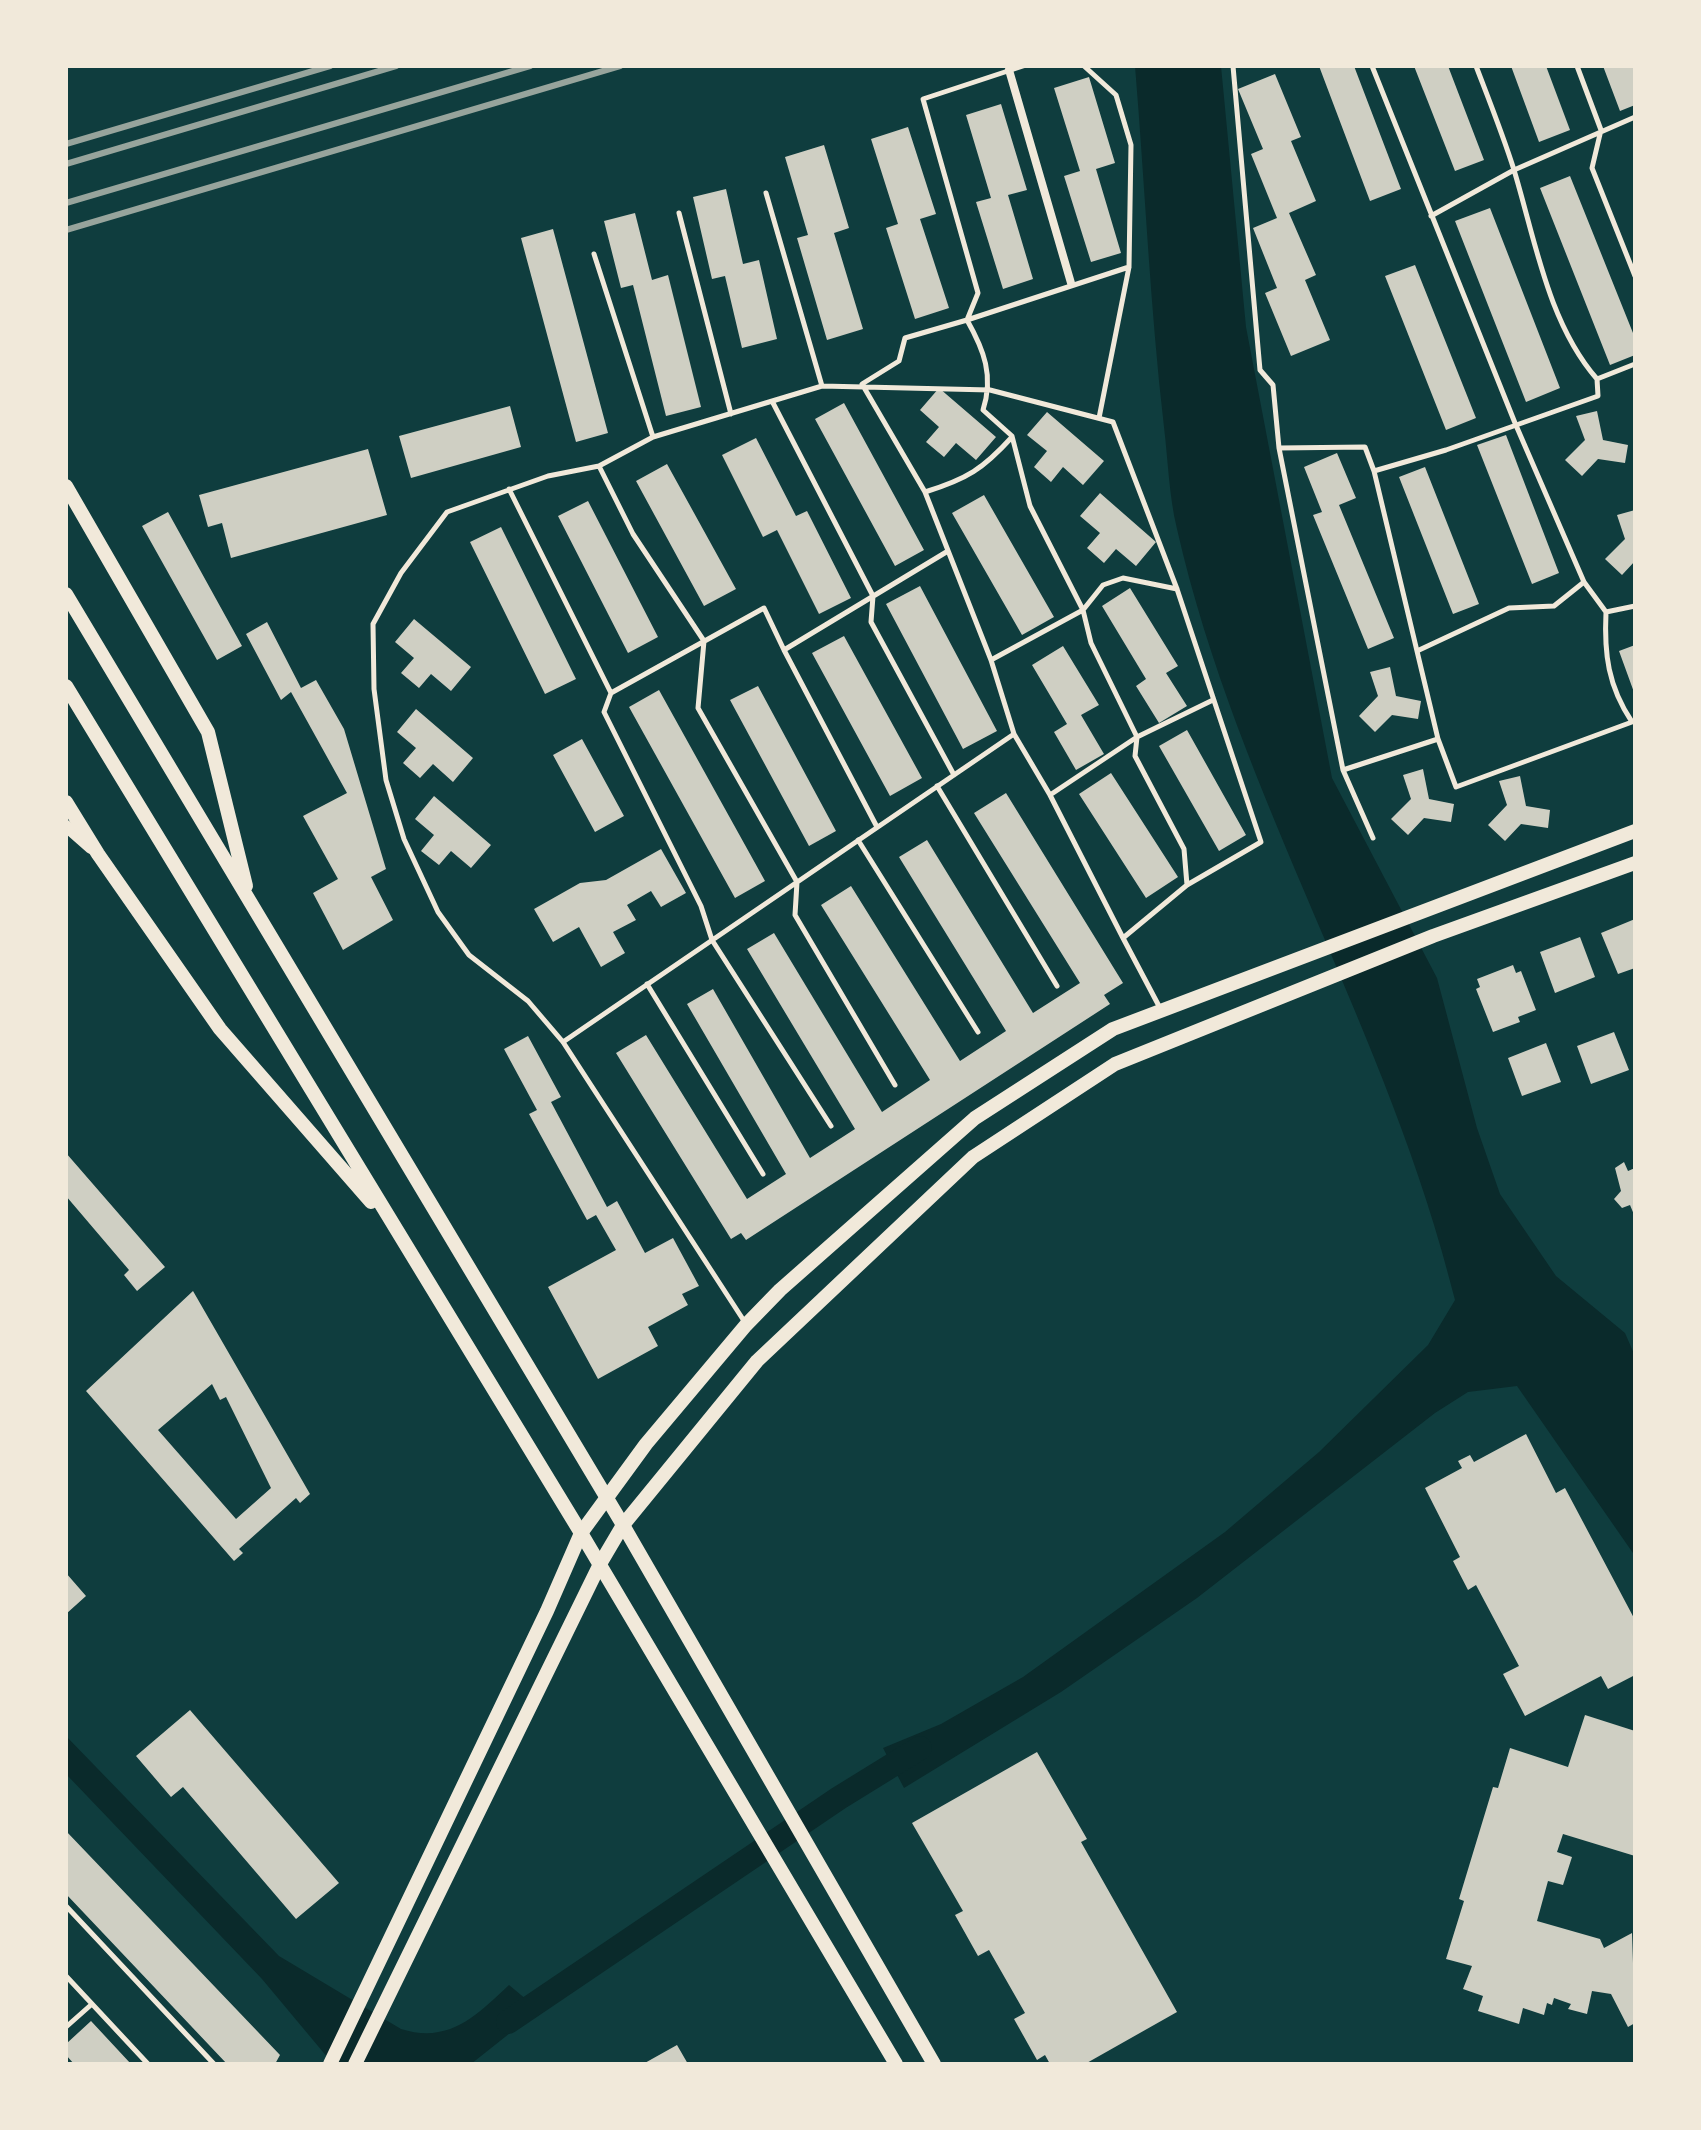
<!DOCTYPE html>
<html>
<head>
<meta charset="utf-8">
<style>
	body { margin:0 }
	#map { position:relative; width:1701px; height:2130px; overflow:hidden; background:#0f3d3e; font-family:"PT Sans Narrow",sans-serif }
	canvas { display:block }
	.frame { position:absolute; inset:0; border:68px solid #f1e9da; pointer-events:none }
</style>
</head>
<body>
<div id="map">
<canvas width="1701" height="2130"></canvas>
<div class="frame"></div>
</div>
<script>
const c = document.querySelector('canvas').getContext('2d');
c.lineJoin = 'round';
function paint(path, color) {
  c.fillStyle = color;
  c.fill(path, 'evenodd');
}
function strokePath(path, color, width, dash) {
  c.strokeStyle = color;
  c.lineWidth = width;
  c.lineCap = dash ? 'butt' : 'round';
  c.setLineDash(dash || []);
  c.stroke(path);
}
paint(new Path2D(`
	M1135,66H1221L1246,327L1332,778L1437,978L1477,1128L1500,1194L1556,1276L1625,1333L1635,1356V1556L1517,1386L1468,1392L1435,1413L1197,1598L1061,1692L904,1788L883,1748L941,1724L1023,1677L1225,1532L1319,1452L1428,1345L1455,1300C1390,1034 1238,797 1177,529C1169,496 1168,460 1164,427C1150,307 1145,186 1135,66Z
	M66,1736L279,1956L401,2029C449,2044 476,2016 509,1985L539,2010L471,2064H333L262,1979L66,1774Z`), '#0a2a2b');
strokePath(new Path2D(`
	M508,2022L839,1798L920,1748`), '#0a2a2b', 24);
paint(new Path2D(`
	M1319,66H1354L1401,189L1370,201Z
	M1414,66H1448L1484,160L1455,171Z
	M1511,66H1546L1570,130L1539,142Z
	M1603,66H1635V105L1620,111Z
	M1275,74L1301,137L1291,141L1316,201L1289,213L1316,275L1305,280L1330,340L1291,356L1265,293L1277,288L1253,228L1277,218L1251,154L1263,149L1238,89Z
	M1089,77L1115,163L1096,169L1121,253L1091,262L1064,176L1080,171L1054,88Z
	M1001,104L1027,190L1008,195L1033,279L1003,289L976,202L991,198L966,115Z
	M908,127L936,214L920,219L949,308L915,319L886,228L898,224L871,139Z
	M824,145L849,228L834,233L863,329L827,340L797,238L808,235L785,157Z
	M1570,176L1635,338V355L1610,365L1540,188Z
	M726,189L743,264L759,260L777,339L742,348L725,276L712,279L693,197Z
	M1490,208L1560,388L1526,402L1455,221Z
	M635,213L652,280L668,275L701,407L666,416L633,285L621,288L604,221Z
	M553,229L608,433L576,442L521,238Z
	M1415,265L1476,418L1446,430L1385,276Z
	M939,388L996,437L976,460L956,443L944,457L926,442L939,427L920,410Z
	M844,403L924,550L895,566L815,419Z
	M510,406L521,447L411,478L399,436Z
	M1597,411L1603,440L1628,445L1625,463L1598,459L1582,476L1565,460L1585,440L1576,416Z
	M1047,412L1104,461L1083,485L1063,467L1051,482L1034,467L1047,451L1027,435Z
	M1506,435L1559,573L1532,584L1477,445Z
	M756,438L796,516L807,511L851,598L819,614L777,530L763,537L722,455Z
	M368,449L387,515L231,558L222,523L208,527L199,495Z
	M1337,453L1356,498L1339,505L1394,638L1368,649L1313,515L1322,512L1304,467Z
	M667,464L736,589L704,606L636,481Z
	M1425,467L1479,604L1453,614L1399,477Z
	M1100,493L1156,542L1136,566L1116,549L1104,563L1087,548L1100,533L1080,516Z
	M984,495L1054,617L1022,635L952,513Z
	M588,501L658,637L628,653L558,516Z
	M1635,510V561L1622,575L1605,559L1625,539L1617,515Z
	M168,512L242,646L217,660L142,526Z
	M501,527L576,679L545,694L470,542Z
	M920,586L997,731L963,749L886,604Z
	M1130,588L1178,666L1166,673L1187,706L1159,723L1136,686L1146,679L1102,606Z
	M414,619L471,667L451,691L431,674L419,688L401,673L414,658L395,642Z
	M267,622L301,688L316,680L344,729L386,869L371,877L393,920L343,950L313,893L338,879L303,816L347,793L291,692L281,700L246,634Z
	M844,636L922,778L890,796L812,653Z
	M1635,645V695L1619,651Z
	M1063,646L1099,705L1081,715L1104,754L1076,770L1054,732L1067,724L1032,665Z
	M1390,667L1396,696L1421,701L1418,719L1392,715L1375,732L1359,716L1378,696L1370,672Z
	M758,686L836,831L809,846L730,700Z
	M659,690L765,881L735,898L629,707Z
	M416,709L473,758L453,782L433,764L420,778L403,763L416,748L397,732Z
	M1187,730L1246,835L1219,851L1159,746Z
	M582,739L624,816L595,832L553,755Z
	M1423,769L1429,799L1454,804L1451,822L1424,818L1408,835L1391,819L1411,799L1403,775Z
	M1111,773L1178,877L1146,898L1079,794Z
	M1520,776L1526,806L1550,810L1548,828L1521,824L1505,841L1488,825L1507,805L1499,781Z
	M1006,793L1123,983L1104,995L1110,1004L746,1240L741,1233L731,1239L616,1053L646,1035L747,1199L786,1174L687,1004L713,989L810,1158L855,1129L747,949L774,933L882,1112L930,1080L821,905L851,886L960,1061L1006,1031L899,857L927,840L1033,1013L1080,983L974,813Z
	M434,796L491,845L471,868L451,851L439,865L421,851L434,835L415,819Z
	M661,849L686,893L661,907L651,891L627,905L636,920L613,932L625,953L601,967L579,927L553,942L534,909L580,883L606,880Z
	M1635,919V968L1618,974L1601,933Z
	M1580,937L1595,977L1555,993L1540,952Z
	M1513,965L1516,973L1521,971L1536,1010L1518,1017L1520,1022L1493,1032L1476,989L1480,987L1477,979Z
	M1614,1032L1629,1070L1591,1084L1577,1046Z
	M528,1036L561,1097L551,1102L607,1207L617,1201L645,1253L673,1238L699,1286L682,1294L688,1305L648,1327L658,1346L598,1379L548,1287L616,1250L596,1215L587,1220L529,1114L537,1110L504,1049Z
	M1546,1043L1561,1082L1522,1096L1508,1058Z
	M66,1153L165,1267L137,1291L124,1275L129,1270L66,1196Z
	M1624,1162L1628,1171L1635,1168V1217L1630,1205L1622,1208L1614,1199L1621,1191L1615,1168Z
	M193,1291L310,1494L300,1503L296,1498L239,1549L243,1553L234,1561L86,1391ZM212,1384L220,1400L226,1397L271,1488L236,1519L158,1430Z
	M1526,1434L1556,1493L1565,1488L1635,1620V1675L1608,1689L1601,1676L1525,1716L1503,1674L1519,1666L1476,1585L1468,1590L1453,1561L1460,1557L1425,1488L1462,1468L1458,1461L1470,1455L1474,1462Z
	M66,1573L86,1596L66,1614Z
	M190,1710L339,1883L296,1919L183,1787L171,1797L136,1756Z
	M1585,1715L1635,1731V1856L1563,1834L1557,1852L1572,1857L1563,1885L1548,1881L1537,1921L1600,1939L1604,1948L1632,1933L1635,2023L1628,2027L1611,1994L1592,1991L1587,2014L1568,2009L1571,2004L1554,1998L1552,2005L1547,2003L1544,2015L1523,2008L1519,2024L1478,2011L1483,1996L1463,1989L1472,1966L1446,1959L1464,1901L1459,1899L1493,1787L1498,1788L1510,1748L1568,1767Z
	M1037,1752L1087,1839L1081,1842L1177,2012L1085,2064H1050L1045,2055L1037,2060L1014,2019L1025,2013L989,1950L978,1956L955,1915L963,1911L912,1823Z
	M66,1831L280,2055L275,2064H227L66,1894Z
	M91,2021L131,2064H74L66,2055V2044Z
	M677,2045L688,2064H643Z`), '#cfcfc3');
strokePath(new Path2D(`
	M1023,66L923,99L978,293L967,320L1129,267
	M1084,66L1116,95L1131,145L1129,267L1099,418
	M1233,66L1260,370L1273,385L1279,448L1343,770L1373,838
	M1372,66L1515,423L1584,582L1606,612L1635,606
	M1476,66C1489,100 1503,135 1514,170C1535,239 1548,323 1597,379
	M1577,66L1601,130L1592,168L1635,276
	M766,193L822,386
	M679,213L731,414
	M1431,216L1514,170L1635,117
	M594,254L653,437
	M772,401L873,596L871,622L954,775
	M1279,448L1365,447L1374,471L1446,450L1598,396L1597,379L1635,364
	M599,466L633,534L704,641L698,708L797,882L795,915L895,1085
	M509,489L611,693
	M925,492C967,479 983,469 1012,437
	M784,650L877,827
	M1417,651L1509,608L1554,606L1584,582
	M991,660L1083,610L1103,585L1123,578L1177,589
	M1438,739L1456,787L1632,722C1608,686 1604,654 1606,612
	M1343,770L1438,739L1374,471
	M937,786L1057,986
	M1050,795L1137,737L1213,700
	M858,840L978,1032
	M1123,938L1050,795L1014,734L991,660L925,492L862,384L899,361L905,338L967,320C984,350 994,376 983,410L1012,436L1030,506L1083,610L1091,643L1137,737L1135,756L1184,849L1187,885
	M647,984L763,1174
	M563,1042L1014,734
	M831,1126L712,940L701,906L604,712L611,693L764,608L784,650L948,551
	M746,1324L563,1042L528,1001L469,955L438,912L404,839L386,780L374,689L373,624L401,573L447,512L548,476L599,466L653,437L822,386L990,390L1113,422L1177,589L1261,842L1187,885L1123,938L1160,1008
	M66,1906L214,2064
	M66,1976L148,2064
	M66,2027L92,2004`), '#f1e9da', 5);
strokePath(new Path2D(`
	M1009,70L1071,283`), '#f1e9da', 8);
strokePath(new Path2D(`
	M66,826L91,848`), '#f1e9da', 12);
strokePath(new Path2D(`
	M330,2064L547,1611L581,1533L646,1444L746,1325L780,1290L975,1118L1113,1029L1635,831
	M355,2064L600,1564L623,1525L757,1361L973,1157L1115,1064L1433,936L1635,863`), '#f1e9da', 14);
strokePath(new Path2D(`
	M66,486L208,732L246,886
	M66,594L623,1525L934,2064
	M66,686L581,1533L896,2064
	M66,802L98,854L220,1029L371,1202`), '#f1e9da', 14);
strokePath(new Path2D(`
	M66,144L330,66
	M66,164L396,66
	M66,203L530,66
	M66,230L620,66`), '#97a49c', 6);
</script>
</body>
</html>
